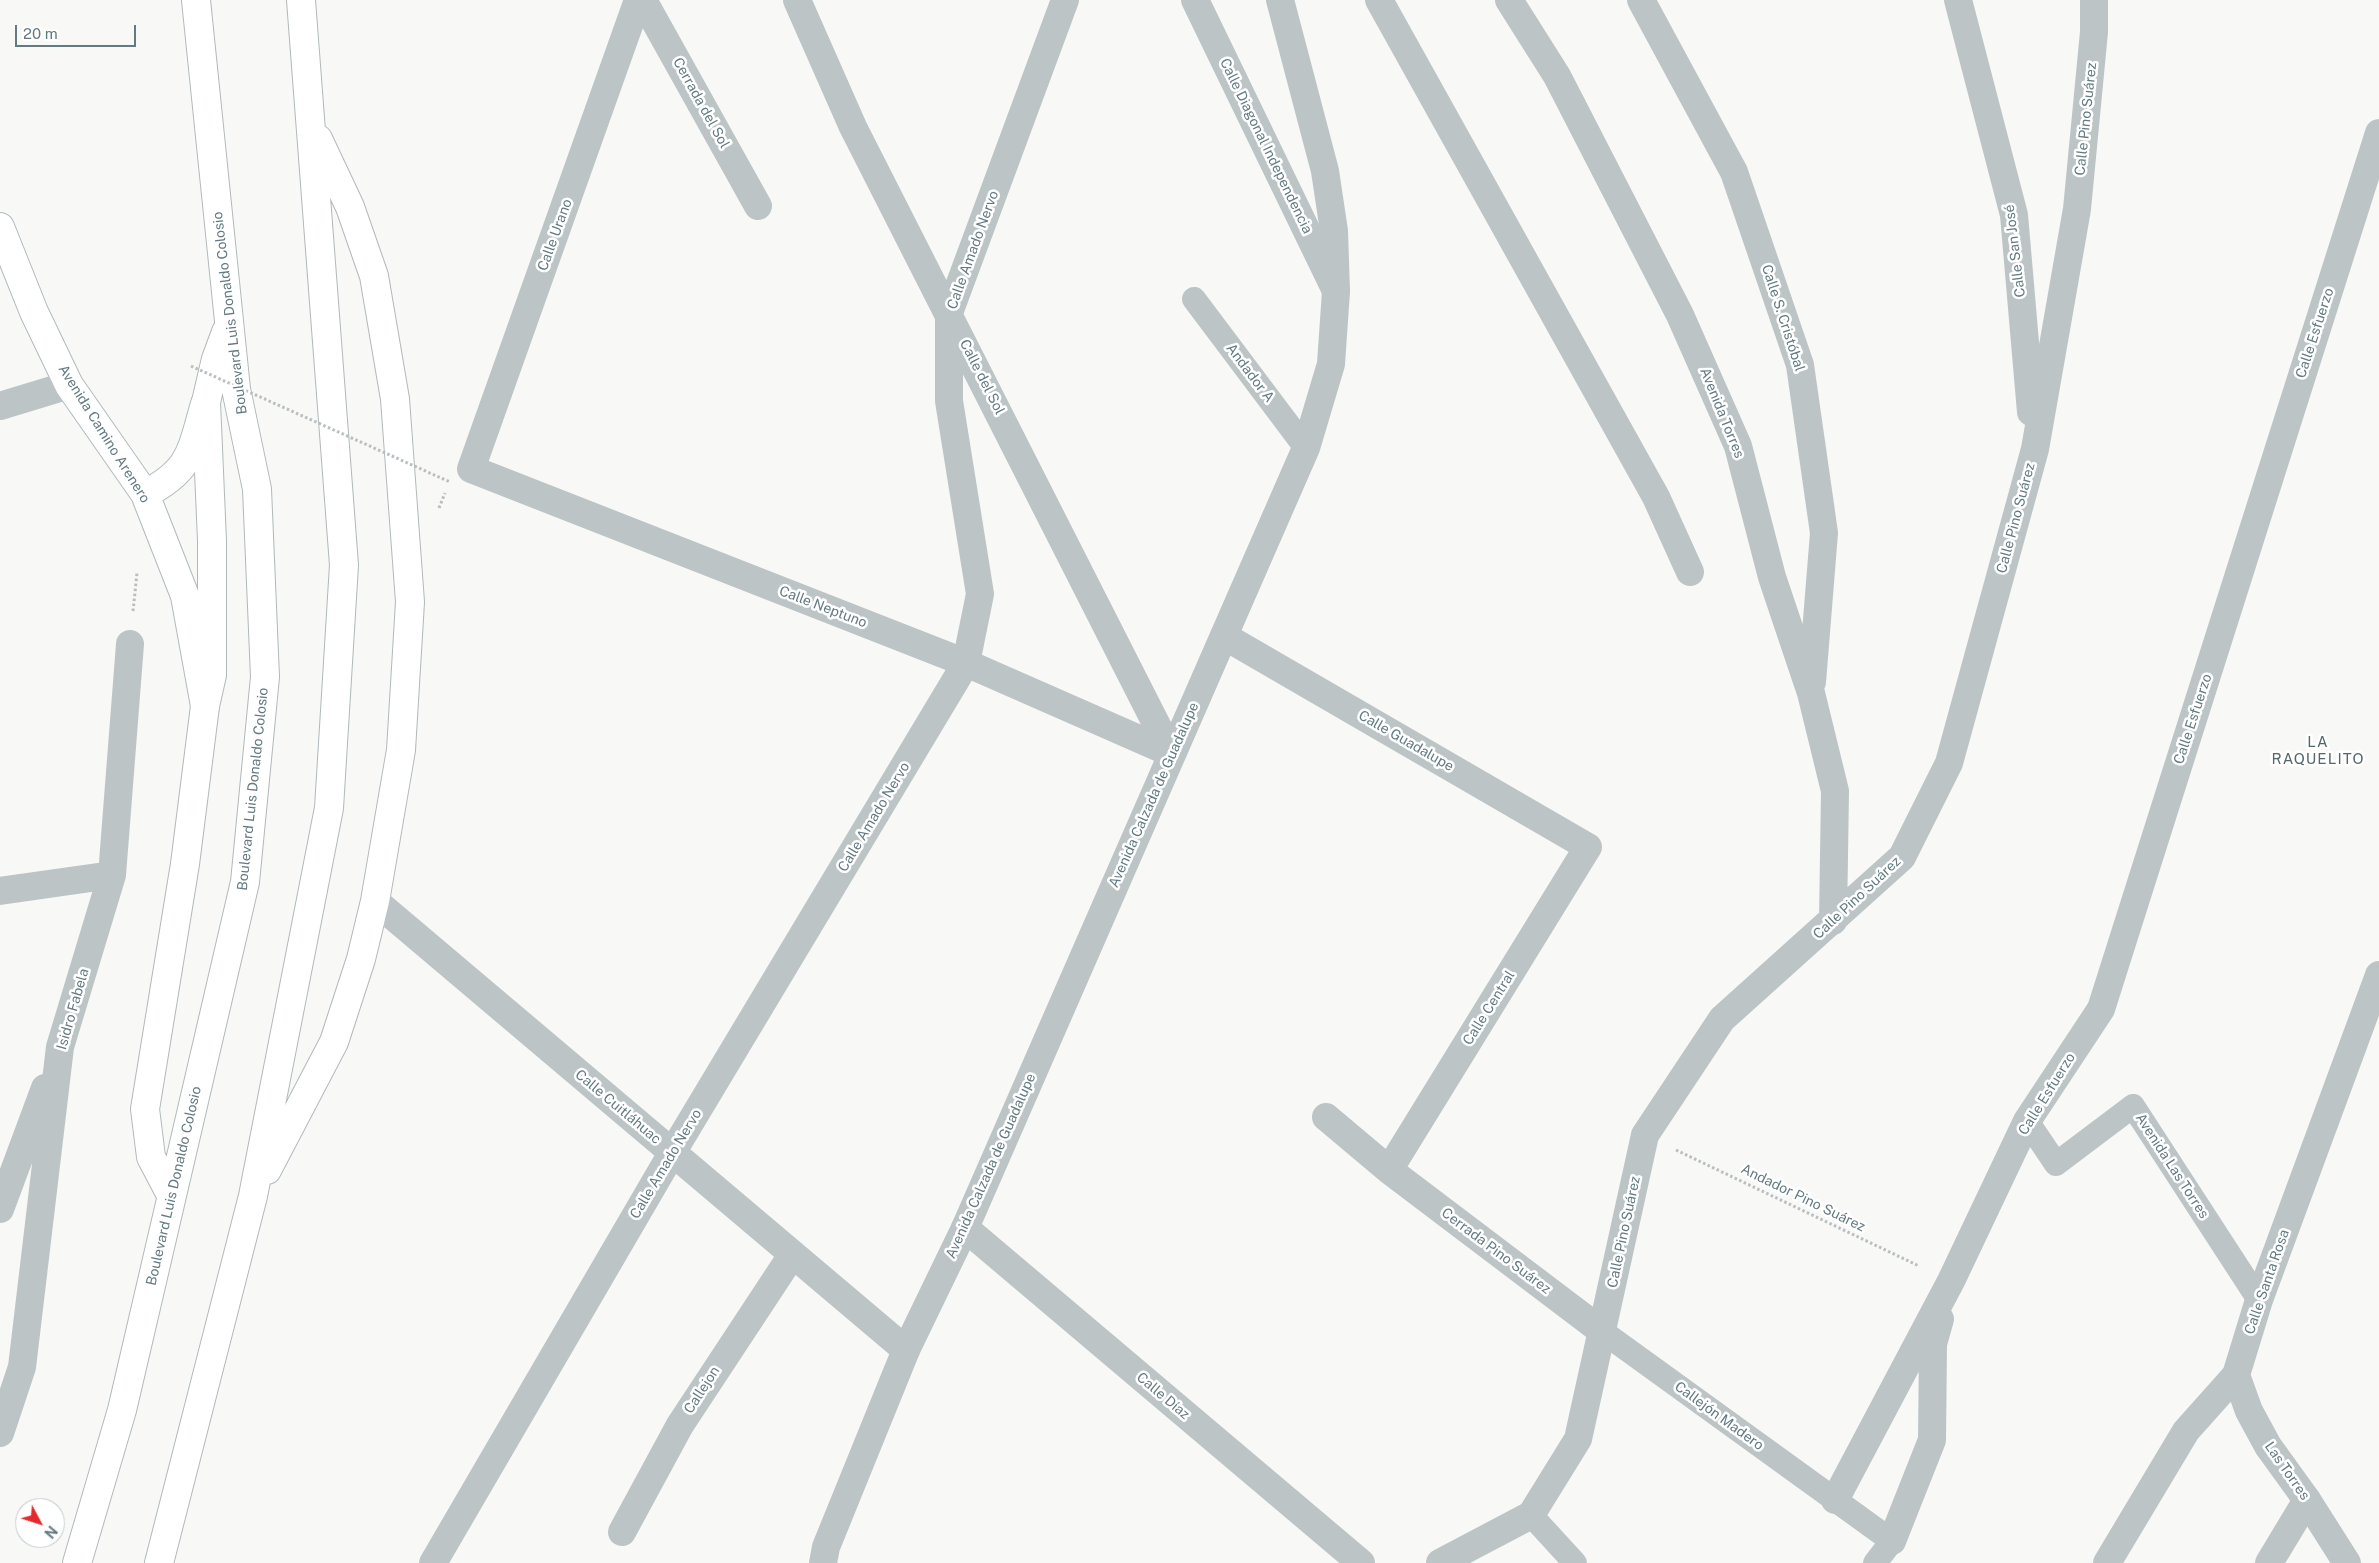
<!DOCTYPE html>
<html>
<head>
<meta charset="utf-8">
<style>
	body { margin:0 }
	#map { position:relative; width:2379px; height:1563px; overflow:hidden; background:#f8f8f6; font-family:"Public Sans",sans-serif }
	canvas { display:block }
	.north { position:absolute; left:15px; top:1498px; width:50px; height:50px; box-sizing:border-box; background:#fff; border:1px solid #c1cacc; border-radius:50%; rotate:130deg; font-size:14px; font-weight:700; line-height:20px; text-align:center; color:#637a80 }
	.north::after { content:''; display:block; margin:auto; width:18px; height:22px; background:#e22c2f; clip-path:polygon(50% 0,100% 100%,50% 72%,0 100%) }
	.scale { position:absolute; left:15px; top:25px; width:121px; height:22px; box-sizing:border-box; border:2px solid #637a80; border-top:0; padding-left:6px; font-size:15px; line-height:18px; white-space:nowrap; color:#637a80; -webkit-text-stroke:4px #fff; paint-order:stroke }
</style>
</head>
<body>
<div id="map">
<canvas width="2379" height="1563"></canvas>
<div class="north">N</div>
<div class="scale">20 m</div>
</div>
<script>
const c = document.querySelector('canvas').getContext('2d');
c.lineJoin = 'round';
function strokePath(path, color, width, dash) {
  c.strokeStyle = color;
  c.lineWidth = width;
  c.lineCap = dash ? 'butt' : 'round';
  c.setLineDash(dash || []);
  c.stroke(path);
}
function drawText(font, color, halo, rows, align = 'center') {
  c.font = font + ' "Public Sans",sans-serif';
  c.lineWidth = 5;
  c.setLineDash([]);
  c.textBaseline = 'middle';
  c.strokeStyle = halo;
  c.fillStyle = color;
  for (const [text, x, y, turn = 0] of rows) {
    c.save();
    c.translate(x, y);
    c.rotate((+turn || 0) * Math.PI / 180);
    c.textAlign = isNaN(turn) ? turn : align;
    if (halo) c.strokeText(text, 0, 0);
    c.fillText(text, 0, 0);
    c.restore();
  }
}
const secondary = new Path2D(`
	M0,227L34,312L69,385L145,494L185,596L205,706
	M145,494C192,470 191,451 205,404`);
const trunk = new Path2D(`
	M267,1170L334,1042L361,959L375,901L401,750L410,602L395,399L374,276L350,207L318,139
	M171,1195L151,1157L145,1109L185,864L205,706L212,675V541L206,402L216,359L226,332
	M77,1563L122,1410L245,882L265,677L257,489L236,389L196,0
	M159,1563L253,1196L329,808L344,565L301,0`);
strokePath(secondary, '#b1babc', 30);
strokePath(trunk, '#b2b9bb', 30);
strokePath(new Path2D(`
	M439,508L445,493
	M133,611L137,573
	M1676,1150L1919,1266`), '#b9bec0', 3, [2.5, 2.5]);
strokePath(new Path2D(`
	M1194,299L1306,448
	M2027,1121L2056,1164L2133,1106L2259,1300
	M1603,1332L1892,1541L1875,1563
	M1531,1515L1575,1563`), '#bcc4c6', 24);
strokePath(new Path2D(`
	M638,0L471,469L966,663L1171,753
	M643,0L758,206
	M797,0L853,127L1171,753
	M1195,0L1336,291
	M1379,0L1656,497L1690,572
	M1509,0L1557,76L1680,315L1738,446L1772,577L1811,693L1835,791L1833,921
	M1641,0L1734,172L1800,365L1824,533L1812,682
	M1958,0L2014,215L2031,412
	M0,406L69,385
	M1224,636L1588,847L1389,1170
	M0,891L112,875
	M375,901L906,1350
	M1326,1117L1389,1170L1603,1332
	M0,1209L45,1088
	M965,1228L1361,1563
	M0,1433L22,1367L60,1047L112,875L130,644
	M1835,1500L1951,1281L2027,1121L2101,1009L2379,133
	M622,1532L680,1425L792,1255
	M1892,1541L1932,1440L1933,1344L1940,1319
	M433,1563L672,1153L966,663L980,594L949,401V313L1065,0
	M1440,1563L1531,1515L1578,1439L1645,1135L1722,1019L1902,857L1949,763L2035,449L2077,209L2094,32V0
	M2107,1563L2186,1431L2236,1375
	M2269,1563L2307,1500`), '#bcc4c6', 28);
strokePath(new Path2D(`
	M823,1563L826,1547L906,1350L965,1228L1306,448L1331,364L1336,291L1334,231L1325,171L1280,0
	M2347,1563L2307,1500L2268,1446L2249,1411L2236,1375L2259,1300L2379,975`), '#bcc4c6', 28);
strokePath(secondary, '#fff', 28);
strokePath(trunk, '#fff', 28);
strokePath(new Path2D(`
	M191,366L450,482`), '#b9bec0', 3, [2.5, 2.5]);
drawText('14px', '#637a80', '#fff', [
	["Cerrada del Sol",701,103,61],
	["Calle Pino Suárez",2086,119,-84],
	["Calle Diagonal Independencia",1266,146,64],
	["Calle Urano",555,235,-70],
	["Calle Amado Nervo",973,250,-70],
	["Calle San José",2015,251,-97],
	["Boulevard Luis Donaldo Colosio",230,313,-97],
	["Calle S. Cristóbal",1783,318,72],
	["Calle Esfuerzo",2315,333,-72],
	["Andador A",1250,373,53],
	["Calle del Sol",982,377,63],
	["Avenida Torres",1722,413,68],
	["Avenida Camino Arenero",104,434,58],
	["Calle Pino Suárez",2016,518,-75],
	["Calle Neptuno",823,607,21],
	["Calle Esfuerzo",2193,719,-72],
	["Calle Guadalupe",1406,741,30],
	["Boulevard Luis Donaldo Colosio",253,789,-84],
	["Avenida Calzada de Guadalupe",1154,795,-66],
	["Calle Amado Nervo",874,817,-59],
	["Calle Pino Suárez",1857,898,-43],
	["Calle Central",1489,1008,-58],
	["Isidro Fabela",73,1009,-74],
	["Calle Esfuerzo",2047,1094,-58],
	["Calle Cuitláhuac",618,1107,40],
	["Calle Amado Nervo",666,1164,-59],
	["Avenida Calzada de Guadalupe",991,1166,-66],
	["Avenida Las Torres",2172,1166,57],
	["Boulevard Luis Donaldo Colosio",174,1186,-77],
	["Andador Pino Suárez",1803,1198,26],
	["Calle Pino Suárez",1624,1232,-78],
	["Cerrada Pino Suárez",1496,1251,37],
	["Calle Santa Rosa",2267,1282,-71],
	["Callejon",702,1390,-57],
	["Calle Díaz",1163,1396,40],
	["Callejón Madero",1719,1416,36],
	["Las Torres",2287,1471,55]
]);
c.letterSpacing = '1px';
drawText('15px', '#55676b', '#fff', [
	["LA",2318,742],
	["RAQUELITO",2318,759]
]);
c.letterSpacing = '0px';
</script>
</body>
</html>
